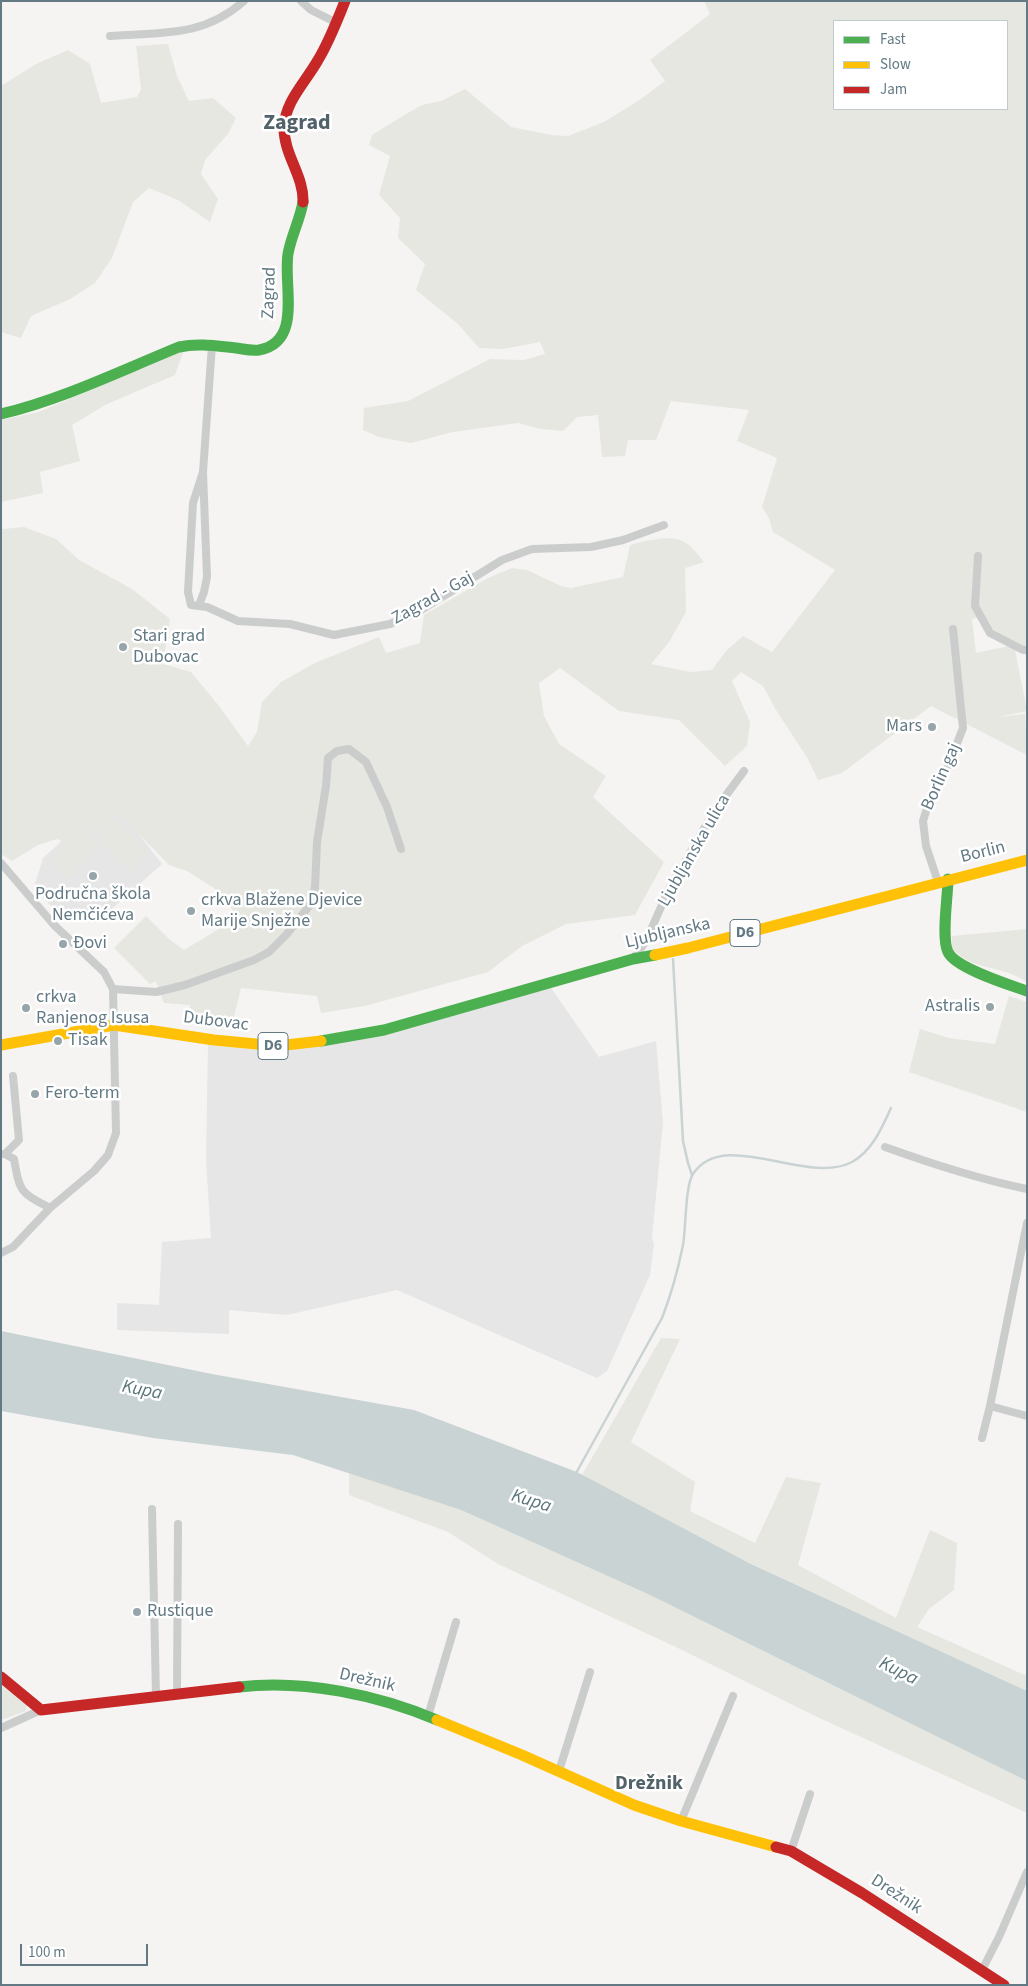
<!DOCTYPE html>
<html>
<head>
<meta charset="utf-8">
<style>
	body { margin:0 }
	#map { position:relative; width:1028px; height:1986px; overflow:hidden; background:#f5f4f2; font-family:"Source Sans 3",sans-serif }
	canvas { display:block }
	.frame { position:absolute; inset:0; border:2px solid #637a84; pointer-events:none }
	.legend { position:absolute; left:833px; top:20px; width:175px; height:90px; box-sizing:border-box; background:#fff; border:1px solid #c1cace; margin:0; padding:6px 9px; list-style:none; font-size:15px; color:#637a84 }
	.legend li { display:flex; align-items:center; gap:10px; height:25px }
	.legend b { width:25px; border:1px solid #c1cace }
	.scale { position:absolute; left:20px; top:1944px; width:128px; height:22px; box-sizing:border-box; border:2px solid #637a84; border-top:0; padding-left:6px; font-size:15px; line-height:18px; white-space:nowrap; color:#637a84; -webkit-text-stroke:4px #fff; paint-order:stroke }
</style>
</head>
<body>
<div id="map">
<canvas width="1028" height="1986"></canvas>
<div class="frame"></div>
<ul class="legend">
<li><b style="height:6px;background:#4caf50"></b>Fast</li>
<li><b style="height:6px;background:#ffc107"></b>Slow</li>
<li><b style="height:6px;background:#c62828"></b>Jam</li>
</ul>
<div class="scale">100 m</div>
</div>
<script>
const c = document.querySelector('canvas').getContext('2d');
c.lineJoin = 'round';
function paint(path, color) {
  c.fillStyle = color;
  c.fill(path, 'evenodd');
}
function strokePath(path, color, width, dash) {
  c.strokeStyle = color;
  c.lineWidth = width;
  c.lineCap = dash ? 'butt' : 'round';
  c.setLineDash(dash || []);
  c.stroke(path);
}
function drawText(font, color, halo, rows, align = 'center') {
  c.font = font + ' "Source Sans 3",sans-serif';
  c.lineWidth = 5;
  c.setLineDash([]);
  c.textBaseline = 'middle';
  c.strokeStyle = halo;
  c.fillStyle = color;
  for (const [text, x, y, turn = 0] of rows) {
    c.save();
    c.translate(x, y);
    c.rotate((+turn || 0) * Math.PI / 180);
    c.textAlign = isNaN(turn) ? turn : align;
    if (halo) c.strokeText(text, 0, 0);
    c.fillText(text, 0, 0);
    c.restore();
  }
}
paint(new Path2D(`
	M118,807L162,864L96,923L67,918L49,904L34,887L43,858L95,811Z
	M549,985L599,1057L656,1041L663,1123L652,1238L654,1244L650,1275L607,1371L597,1378L397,1290L287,1315L229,1310V1334L117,1330V1303L159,1305L162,1242L211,1238L206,1160L208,1045L276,1052Z`), '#e5e6e5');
paint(new Path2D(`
	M704,1H1027V647L1023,646L993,633L980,617L972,619L976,653L1014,645L1027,711L998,717L1025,714L1027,755L931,706L842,773L818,780L808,759L776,710L763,686L741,672L732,681L750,722L747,746L725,766L679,720L619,711L560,668L539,683L544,716L559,744L606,776L593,797L664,862L635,915L566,924L522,946L488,972L365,1006L321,1013L317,996L241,988L232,1025L188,1022L190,1005L164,1003L156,981L150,984L114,948L146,916L170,940L184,950L224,926L233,910L214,888L187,871L169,865L122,817H114L95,834L85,825L66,843L57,839L38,845L12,861L1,854V524L3,529L24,527L56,539L79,560L132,589L170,619L163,664L191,672L219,706L248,746L257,732L262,702L281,682L315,663L379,637L386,653L420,643L424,615L488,578L512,568L527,570L561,586L571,588L623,577L630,545C640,542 648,540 658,539C683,536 689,543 704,562L685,568L686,612L669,642L651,664L690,672L712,670L726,651L743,636L772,652L835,570L773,532L769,518L762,507L777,458L737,441L749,410L671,401L656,440H628L625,456L602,457L598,415L577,417L563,431L541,429L518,423L453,432L411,443L379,437L363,430L364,408L408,401L490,359L524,360L545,354L540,342L503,349L479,348L458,324L416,290L425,264L398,238L400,218L379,195L390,156L369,145L372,135L406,114L422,105L441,101L465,89L511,127L552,135L568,136L604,122L641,99L665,81L650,60L710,14ZM834,21H1007V109H834Z
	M168,44L177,76L189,101L213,98L236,118L228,134L205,160L201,174L218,199L210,222L178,200L149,188L133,202L112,258L95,283L70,299L31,316L21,338L1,332V86L36,64L68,50L90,64L101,103L137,97L141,89L136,46Z
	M184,350L175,375L107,404L72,425L80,461L40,472L43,493L1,502V420L39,412Z
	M116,819L148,852L129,870L97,838Z
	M83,828L100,845L67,877L50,860Z
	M1027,929V982C1020,978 1013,974 1005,972C984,965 970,966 952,949V936Z
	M1009,996L1027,1002V1112L909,1072L920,1029L949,1038L995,1044Z
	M661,1338L680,1339L631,1442L695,1482L690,1511L755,1543L786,1477L821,1483L798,1565L896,1618L930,1530L957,1543L954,1590L929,1609L917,1627L1027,1676V1691L739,1558L582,1475Z
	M349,1473L461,1510L650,1595L1027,1781V1813L815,1716L680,1649L498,1564L448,1532L349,1495Z
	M1,1685L27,1705L26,1711L1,1720Z`), '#e5e7e0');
paint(new Path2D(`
	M1,1331L212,1374L414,1410L577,1472L749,1563L1027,1691V1781L650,1595L461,1510L293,1455L153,1438L1,1411Z`), '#c9d3d4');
strokePath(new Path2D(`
	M673,959L683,1141L688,1163L692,1175
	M575,1475L662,1318C671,1295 678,1270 683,1245C686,1229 685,1186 693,1174C724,1127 806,1186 852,1162C872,1151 882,1128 891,1108`), '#c9d3d4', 2.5);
strokePath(new Path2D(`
	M301,1L311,10L337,23
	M110,36C161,32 202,38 244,1
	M203,472L193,503L188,592L191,605L207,607L238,621L290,624L334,635L390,624L421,610L502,560L532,549L591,547L623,540L664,525
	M978,556L975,606L990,633L1023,650H1027
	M199,605L204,592L207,577L203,472L212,345
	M1,863L54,925L104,972L113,989L116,1133L108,1155L94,1171L50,1208L13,1247L1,1253
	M938,882L926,846L923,821L927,808L949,764L963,728L953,629
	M633,959L646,941L668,891L713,813L744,771
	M113,989L156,992L185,985L254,960L269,952L286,935L310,905L315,888L317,842L326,786L328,758L337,751L349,749L366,762L387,807L401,849
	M885,1147C932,1164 978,1179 1027,1189
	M1,1154H5L14,1159C20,1193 20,1192 50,1208
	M5,1154L19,1140L13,1076
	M1027,1223L990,1406L1027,1416
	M982,1438L990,1406
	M152,1509L156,1696
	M177,1693L178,1524
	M428,1716L456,1622
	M1,1728L41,1710
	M559,1771L590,1672
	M681,1821L733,1696
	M791,1851L810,1794
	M982,1970L999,1937L1027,1872`), '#cbcdcd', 8);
strokePath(new Path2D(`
	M1,414C63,399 120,371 179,347C198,343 216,346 236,348C243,349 251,351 259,350C303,342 283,286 288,254C291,236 300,220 303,202
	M948,879C948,896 941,938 948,952C955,968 1010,985 1027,991
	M321,1041L384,1030L633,959L655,955
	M239,1687C303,1679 378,1695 437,1720`), '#4caf50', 11);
strokePath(new Path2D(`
	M655,955L688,948L1027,860
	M1,1045L114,1025L214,1040L277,1046L321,1041
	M437,1720L522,1755L634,1805L681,1821L776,1847`), '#ffc107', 11);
strokePath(new Path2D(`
	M303,202C304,176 284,155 284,128C285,101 305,83 318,60C329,42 337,21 345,1
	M1,1677L41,1710L239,1687
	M776,1847L791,1851L862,1893L1004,1985`), '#c62828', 11);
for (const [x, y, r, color] of [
	[123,647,5,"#96a5aa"],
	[932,727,5,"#96a5aa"],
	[93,876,5,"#96a5aa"],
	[191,911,5,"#96a5aa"],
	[63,944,5,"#96a5aa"],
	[990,1007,5,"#96a5aa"],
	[26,1008,5,"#96a5aa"],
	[58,1041,5,"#96a5aa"],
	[35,1094,5,"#96a5aa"],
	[137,1612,5,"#96a5aa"]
]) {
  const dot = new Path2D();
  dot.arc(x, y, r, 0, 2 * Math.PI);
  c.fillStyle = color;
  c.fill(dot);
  strokePath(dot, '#fff', 2);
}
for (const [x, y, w] of [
	[745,933,30],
	[273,1046,30]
]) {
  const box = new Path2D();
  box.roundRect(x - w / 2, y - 13.5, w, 27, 4);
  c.fillStyle = '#fff';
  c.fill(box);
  strokePath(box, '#637a84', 1);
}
drawText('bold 16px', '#637a84', null, [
	["D6",745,933],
	["D6",273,1046]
]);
drawText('18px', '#637a84', '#fff', [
	["Zagrad",270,293,-88],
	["Zagrad - Gaj",433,599,-29],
	["Borlin gaj",942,777,-66],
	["Ljubljanska ulica",695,851,-60],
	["Borlin",983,853,-14],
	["Ljubljanska",668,934,-13],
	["Dubovac",216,1022,7],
	["Drežnik",367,1681,13],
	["Drežnik",896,1895,33]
]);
drawText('18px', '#637a84', '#fff', [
	["Stari grad",133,637],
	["Dubovac",133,658],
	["Mars",922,727,"right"],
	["Područna škola",93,895,"center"],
	["Nemčićeva",93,916,"center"],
	["crkva Blažene Djevice",201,901],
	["Marije Snježne",201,922],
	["Đovi",73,944],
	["crkva",36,998],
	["Ranjenog Isusa",36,1019],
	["Astralis",980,1007,"right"],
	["Tisak",68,1041],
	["Fero-term",45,1094],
	["Rustique",147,1612]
], 'left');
drawText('italic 19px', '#5a767a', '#fff', [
	["Kupa",142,1391,11],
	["Kupa",531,1502,17],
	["Kupa",898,1672,26]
]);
drawText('bold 20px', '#516269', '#fff', [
	["Drežnik",649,1785]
]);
drawText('bold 22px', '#516269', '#fff', [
	["Zagrad",297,124]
]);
</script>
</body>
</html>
